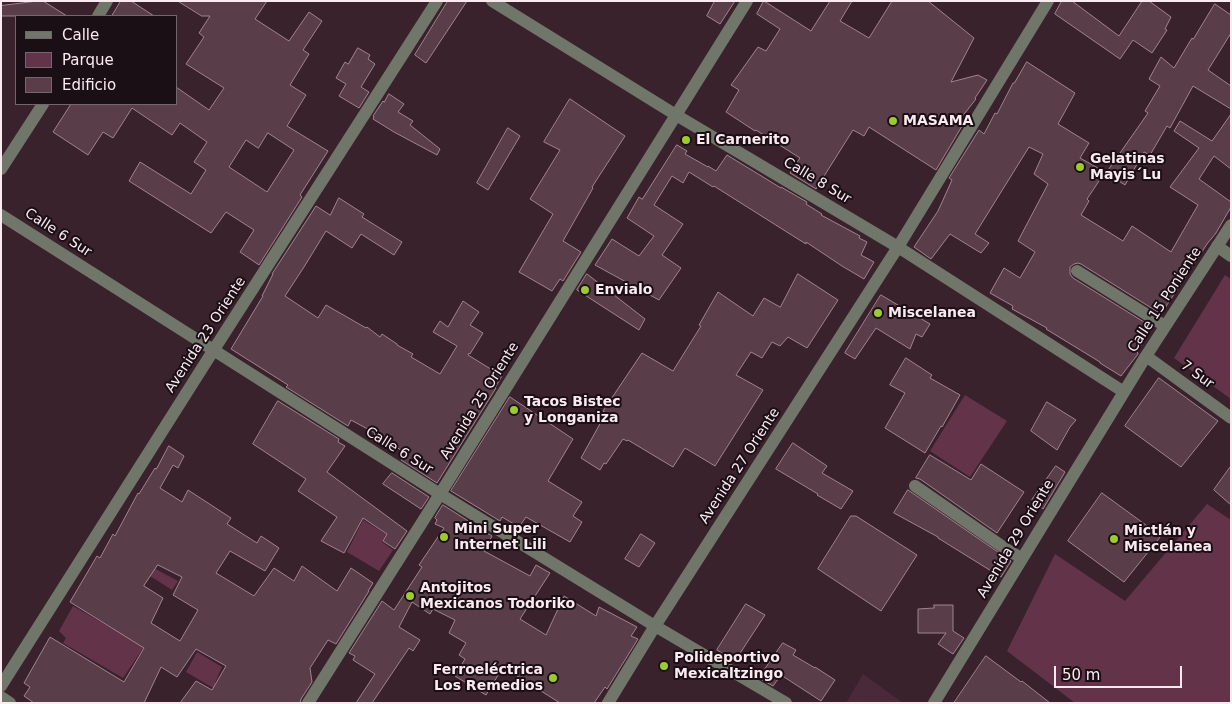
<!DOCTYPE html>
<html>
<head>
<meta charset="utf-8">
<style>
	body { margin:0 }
	#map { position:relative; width:1232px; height:704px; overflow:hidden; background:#3a222c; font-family:"DejaVu Sans",sans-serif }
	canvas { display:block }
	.frame { position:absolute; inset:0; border:2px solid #fbeaf0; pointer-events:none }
	.legend { position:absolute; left:15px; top:15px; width:162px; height:90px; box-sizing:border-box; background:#1a0f14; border:1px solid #74676c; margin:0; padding:6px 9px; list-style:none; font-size:15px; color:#fbeaf0 }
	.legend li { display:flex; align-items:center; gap:10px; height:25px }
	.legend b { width:25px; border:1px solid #74676c }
	.scale { position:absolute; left:1054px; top:666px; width:128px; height:22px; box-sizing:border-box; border:2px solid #fbeaf0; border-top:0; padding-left:6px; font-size:15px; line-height:18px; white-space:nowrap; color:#fbeaf0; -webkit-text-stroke:4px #1a0f14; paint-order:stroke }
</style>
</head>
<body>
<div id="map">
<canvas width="1232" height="704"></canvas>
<div class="frame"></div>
<ul class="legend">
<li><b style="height:6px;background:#71766a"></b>Calle</li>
<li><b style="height:14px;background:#633349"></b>Parque</li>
<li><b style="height:14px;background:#593e49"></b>Edificio</li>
</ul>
<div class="scale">50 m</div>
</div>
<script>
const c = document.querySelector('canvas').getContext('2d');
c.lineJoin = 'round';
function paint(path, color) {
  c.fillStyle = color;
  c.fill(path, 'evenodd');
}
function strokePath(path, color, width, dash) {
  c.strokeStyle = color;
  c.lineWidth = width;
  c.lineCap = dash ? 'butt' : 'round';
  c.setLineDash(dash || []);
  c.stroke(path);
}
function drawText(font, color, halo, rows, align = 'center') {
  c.font = font + ' "DejaVu Sans",sans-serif';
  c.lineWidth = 4;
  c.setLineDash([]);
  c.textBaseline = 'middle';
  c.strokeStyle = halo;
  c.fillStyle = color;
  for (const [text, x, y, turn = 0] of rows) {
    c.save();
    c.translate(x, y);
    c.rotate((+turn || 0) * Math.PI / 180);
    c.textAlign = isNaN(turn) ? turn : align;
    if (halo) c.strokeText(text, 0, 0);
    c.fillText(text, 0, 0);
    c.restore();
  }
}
paint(new Path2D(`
	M863,674L903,703H846Z`), '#492a38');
paint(new Path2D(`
	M1225,275L1231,279V399L1174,358Z
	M965,395L1007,421L970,477L930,451Z
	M1207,504L1231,520V703H1075L1007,651L1055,554L1125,601Z
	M363,520L386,534L382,542L393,550L379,571L347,552Z
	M150,566L178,581L172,590L147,574Z
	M73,606L144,647L123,678L63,643L66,638L59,631Z
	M197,652L222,667L215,683L222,688L220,692L186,672Z`), '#633349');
const building = new Path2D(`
	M38,1H43L67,16H1V6Z
	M121,1H131L154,16H112Z
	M178,1H267L255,19L289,41L309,12L322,21L303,50L309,54L290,85L306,95L287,126L328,151L300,195L302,197L259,265L240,252L254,230L226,212L211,233L129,181L140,162L191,194L206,170L194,162L207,142L180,123L172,135L132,108L113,138L103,132L88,155L53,132L71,104H176V87L209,110L224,88L186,64L204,37L199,33L210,16H202ZM268,133L294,150L267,192L229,167L246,140L258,148Z
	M448,1H467L426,63L415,55Z
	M715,1H735L720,24L707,16Z
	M764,1L811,31L830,1H852L840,21L869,38L892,1H928L974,38L951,82L978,75L987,80L975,98L976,99L961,118L965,121L936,170L869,127L864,136L853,130L816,189L790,173L800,158L756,130L755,131L726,112L739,90L731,85L758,47L766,51L780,29L757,14Z
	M1062,1H1072L1119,36L1142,1H1149L1171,17L1165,29L1167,30L1152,53L1133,40L1120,59L1055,14Z
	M1215,4L1231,15V33L1208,70L1231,86V109L1193,86L1170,128L1167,126L1150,155L1144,152L1125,185L1106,173L1148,113L1145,111L1160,86L1149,79L1161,57L1174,68L1192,38L1193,39Z
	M358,48L370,55L368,59L375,64L361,87L369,92L359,108L339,96L346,84L336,78L345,62L348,64Z
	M1027,62L1075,93L1058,124L1089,143L1080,158L1105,172L1087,199L1089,201L1081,215L1123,241L1132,226L1171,252L1198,205L1170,187L1199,148L1174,131L1180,121L1212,141L1231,114V169L1214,156L1199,179L1231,202V207L1216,233L1207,244L1161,314L1081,264L1078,263L1074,264L1070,267V274L1073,278L1152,327L1137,352L1138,353V354L1121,376L1100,363V362L1046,329L1047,328L1012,309L1013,306L990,293L1004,268L1020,278L1035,252L1018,241L1048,184L1034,174L1043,154L1029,147L975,234L989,243L981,253L950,234L931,259L914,247L938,211L952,180L949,178L979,130L984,134L995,113L997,114L1013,83H1014Z
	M389,94L404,104L398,112L413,121L410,125L440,149L437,155L394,132L373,119L374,117L373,116L383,101L384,102Z
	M570,99L625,136L592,187L593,188L563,241L581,252L563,281L560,279L552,291L519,272L553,214L530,199L560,150L544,142Z
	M508,128L520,136L488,190L477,183Z
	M677,145L687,151L685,154L708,167V166L716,171L727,155L781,188V187L807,202L806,204L822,214L821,215L860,236L859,238L867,242L861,255L874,262L864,279L842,266L806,242V244L790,234L714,186L713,187L689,172L683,183L672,176L654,205L683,224L662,255L681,268L659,300L595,265L612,239L639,256L654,236L627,218L639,197L642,199Z
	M339,198L364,214L362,217L402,242L394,255L361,234L352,248L326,231L304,267L285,296L318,318L326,305L366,328L367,327L380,337L382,334L397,344V345L413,354L411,357L440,374L457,346L433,332L440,321L448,327L463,301L479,312L470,325L483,333L470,354L469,353L468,355L502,376L495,388H496L437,483L401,460L406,453L374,434L375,433L351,420L348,426L286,387L288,385L231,349L263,296H262L273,274H272L316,206L330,215Z
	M587,274L645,319L639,330L577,290Z
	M798,274L838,300L807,348L788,337L780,346L772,342L762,358L751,352L736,375L763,390L715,466L685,448L673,467L628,440L627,441L623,439L606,464L604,463L600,470L581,458L606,413L603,411L642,353L673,371L701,326L699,325L718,292L753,316L764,298L780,307Z
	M881,295L930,324L922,337L916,334L910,349L876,328L855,359L845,353Z
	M906,358L932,375L930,378L960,395L942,427L941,426L925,453L885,428L905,393L890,385Z
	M1159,378L1218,421L1181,467L1125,426Z
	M510,397L573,439L548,481L582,502L573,516L582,522L570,542L526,517L519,527L502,517L500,521L451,491Z
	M278,401L339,439L338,442L345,446L327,472L407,531L395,549L383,541L387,534L363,518L344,553L321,541L337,517L298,491L306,479L253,444Z
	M1047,402L1076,420L1070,427L1057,450L1031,431Z
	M793,443L827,466L822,473L853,491L841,509L817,495L818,494L776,469Z
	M169,446L184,456L178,468L173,465L160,488L182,502L188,490L231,518L227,524L257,543L261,536L279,548L265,571L230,551L216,573L254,596L274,568L294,581L302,566L337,591L351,568L373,583L368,591H369L336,644L328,640L310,668L312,682L301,699L300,703H180L196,681L212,690L226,666L196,649L177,677L161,667L144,703H34L24,696L30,687L24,683L50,637L124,682L144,648L70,602L97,556L100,558L113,534L115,536L138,493L139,494L155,468L156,469ZM158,565L182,577L173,595L198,610L180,641L151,623L163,598L144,586Z
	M930,455L971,480L981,464L1024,492L997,533L920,479L916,478Z
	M1056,466L1065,472L1043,509L1032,500Z
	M1231,466V505L1214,490Z
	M392,473L429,497L421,509L383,484Z
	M908,490L1011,561L1001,577L938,538V537L894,513Z
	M1102,493L1161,536L1124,582L1068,541Z
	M443,505L492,536L484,551L530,576L536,565L550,573L520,619L546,635L564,596L596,616L599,607L637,627L631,636L638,639L607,689L605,687L594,703H560L503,667L486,695L455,676L465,659L459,655L466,643L449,633L455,620L433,609L430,614L412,602L399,627L420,640L413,651L409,648L372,703H356L375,674L353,660L355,656L349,653L382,601L394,610L422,567L419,565L444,528L435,524L437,520L435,518Z
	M851,516H856L917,555L881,611L818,569Z
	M641,534L655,543L639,567L625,559Z
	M746,604L765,615L735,661L717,650Z
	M934,605H953V631L964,638L953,654L938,644L946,633H918V609L934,608Z
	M783,643L796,650L793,655L815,668V667L835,680L821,701L781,675L773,686L759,678Z
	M986,656L1021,682L1022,681L1050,703H954Z`);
paint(building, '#593e49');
strokePath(building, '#a1838f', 1);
strokePath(new Path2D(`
	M492,1L676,115L898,247L1124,392
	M98,16L107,1
	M1,169L43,104
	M1,215L440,494L655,626L786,703
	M1217,246L1231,256
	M1077,271L1165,326
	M1146,356L1231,418
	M915,486L1003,547L1021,558
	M1,686L213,351L437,1
	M1,697L10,703
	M308,703L440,494L747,1
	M608,703L655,626L898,247L1048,1
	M934,703L1146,356L1231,225`), '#71766a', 12);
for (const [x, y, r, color] of [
	[893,121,5,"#9dca30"],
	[686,140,5,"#9dca30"],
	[1080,167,5,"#9dca30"],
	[585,290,5,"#9dca30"],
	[878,313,5,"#9dca30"],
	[514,410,5,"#9dca30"],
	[444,537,5,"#9dca30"],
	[1114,539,5,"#9dca30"],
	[410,596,5,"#9dca30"],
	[664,666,5,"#9dca30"],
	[553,678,5,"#9dca30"]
]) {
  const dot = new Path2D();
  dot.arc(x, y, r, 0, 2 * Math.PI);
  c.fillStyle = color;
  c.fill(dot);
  strokePath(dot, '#1a0f14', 2);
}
drawText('bold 14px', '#fbeaf0', '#1a0f14', [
	["MASAMA",903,121],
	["El Carnerito",696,140],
	["Gelatinas",1090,159],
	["Mayis´Lu",1090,175],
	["Envialo",595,290],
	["Miscelanea",888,313],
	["Tacos Bistec",524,402],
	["y Longaniza",524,418],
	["Mini Super",454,529],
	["Internet Lili",454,545],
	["Mictlán y",1124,531],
	["Miscelanea",1124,547],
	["Antojitos",420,588],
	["Mexicanos Todoriko",420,604],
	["Polideportivo",674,658],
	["Mexicaltzingo",674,674],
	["Ferroeléctrica",543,670,"right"],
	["Los Remedios",543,686,"right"]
], 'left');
drawText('14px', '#fbeaf0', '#1a0f14', [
	["Calle 8 Sur",817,181,31],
	["Calle 6 Sur",58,233,33],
	["Calle 15 Poniente",1165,300,-57],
	["Avenida 23 Oriente",206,335,-57],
	["7 Sur",1197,375,36],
	["Avenida 25 Oriente",480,401,-58],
	["Calle 6 Sur",399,451,32],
	["Avenida 27 Oriente",740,466,-57],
	["Avenida 29 Oriente",1016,539,-59]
]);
</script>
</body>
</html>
